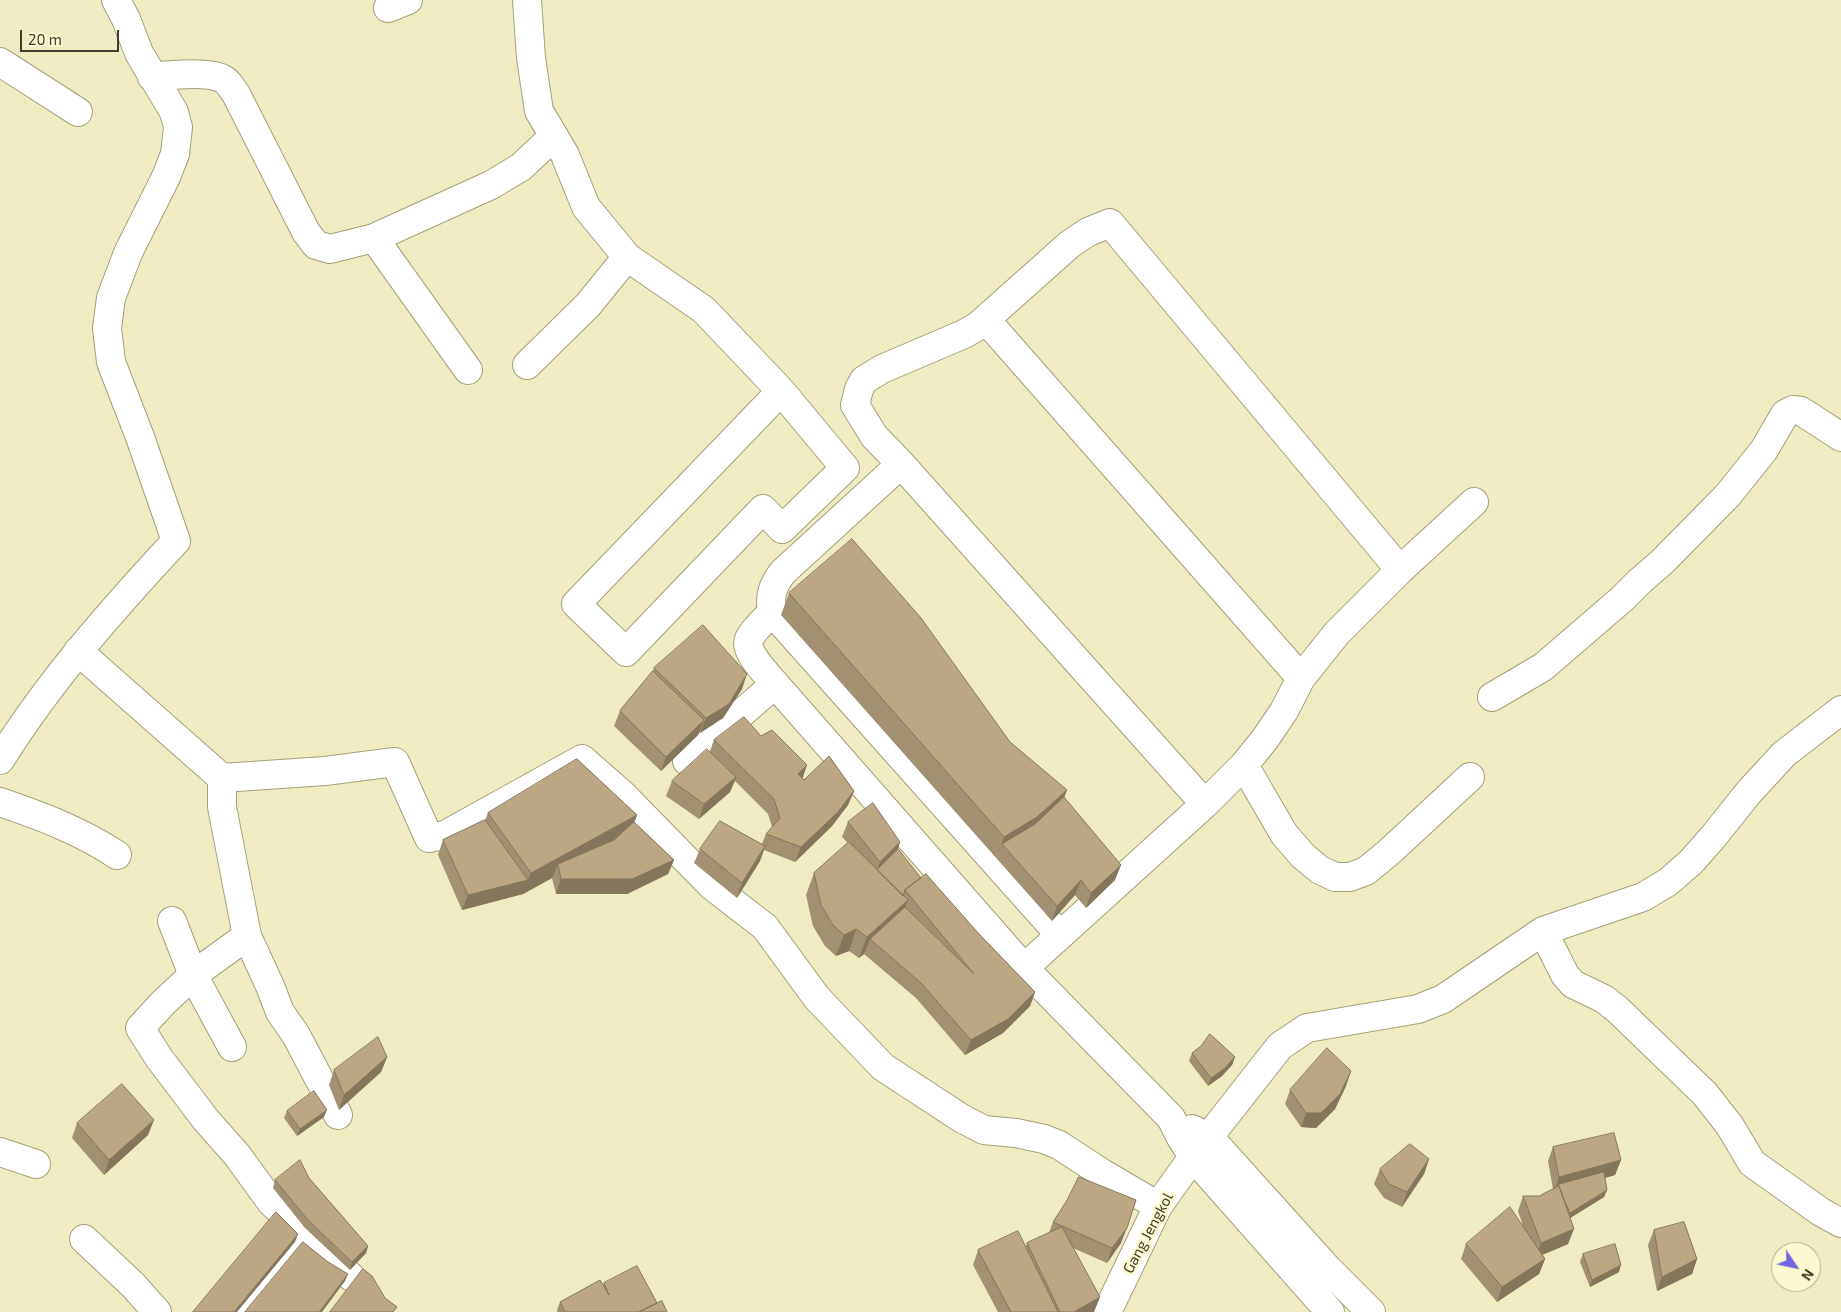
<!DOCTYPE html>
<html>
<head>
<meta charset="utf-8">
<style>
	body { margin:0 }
	#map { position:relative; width:1841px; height:1312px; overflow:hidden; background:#efecc1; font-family:"Exo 2",sans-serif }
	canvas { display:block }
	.north { position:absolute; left:1771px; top:1242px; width:50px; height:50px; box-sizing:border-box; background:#fcf9ce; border:1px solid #b0ae8e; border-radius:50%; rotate:124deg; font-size:14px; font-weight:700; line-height:20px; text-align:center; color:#3f3e2d }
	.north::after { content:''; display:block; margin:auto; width:18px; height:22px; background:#7165e0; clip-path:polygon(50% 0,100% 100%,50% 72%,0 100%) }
	.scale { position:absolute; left:20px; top:30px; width:99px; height:22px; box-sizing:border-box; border:2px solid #3f3e2d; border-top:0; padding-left:6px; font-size:15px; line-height:18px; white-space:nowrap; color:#3f3e2d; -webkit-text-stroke:4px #fcf9ce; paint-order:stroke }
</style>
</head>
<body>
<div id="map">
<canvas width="1841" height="1312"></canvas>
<div class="north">N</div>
<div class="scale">20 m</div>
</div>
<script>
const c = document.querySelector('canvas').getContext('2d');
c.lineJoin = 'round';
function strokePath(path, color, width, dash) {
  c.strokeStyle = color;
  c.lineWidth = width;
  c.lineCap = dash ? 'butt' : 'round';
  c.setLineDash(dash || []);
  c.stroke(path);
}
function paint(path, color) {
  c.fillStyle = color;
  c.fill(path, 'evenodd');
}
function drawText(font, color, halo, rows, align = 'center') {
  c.font = font + ' "Exo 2",sans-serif';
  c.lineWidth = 5;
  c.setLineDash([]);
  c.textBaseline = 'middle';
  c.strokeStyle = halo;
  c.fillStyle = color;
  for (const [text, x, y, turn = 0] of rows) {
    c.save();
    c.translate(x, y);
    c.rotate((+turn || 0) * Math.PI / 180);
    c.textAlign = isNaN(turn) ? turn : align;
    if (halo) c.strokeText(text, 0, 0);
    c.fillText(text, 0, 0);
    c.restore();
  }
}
const minor = new Path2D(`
	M527,0L531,58L539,111L565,155L586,207L627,257L704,310L781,391L845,468L782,529L763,509L626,652L576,604L781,391
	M388,8L408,0
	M0,62L78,112
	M152,77C169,75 208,71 223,79C228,81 232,89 236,94L306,232L316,245L330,249L374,238L491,185L521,167L554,136
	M374,238L468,370
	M986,320L1301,678
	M527,365L588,305L627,257
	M901,464L783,572C773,585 769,595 772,612L1060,935
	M772,612C765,620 754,629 749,639C743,651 768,675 775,684L1024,968L1205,804L1244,765L1265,739L1284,711L1301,678L1337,633L1400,570L1474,502
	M78,651L222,778L325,771L395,762L429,838L445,835L582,759L622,794L712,886L765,927L817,998L883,1067L961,1118L984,1130L1016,1133L1044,1139L1059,1145L1102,1173L1158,1206
	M1492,697L1543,667L1622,599L1640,581L1662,562L1728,495L1764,450L1785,414L1793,410L1801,411L1841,437
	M0,760C50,680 112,610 176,541L140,437L111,362L107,328L111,298L128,253L166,177L175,154L178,127L174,112L139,53L126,19L116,0
	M687,761L775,684
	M1244,765L1284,834L1303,856L1320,870L1335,877H1350L1366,871L1388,853L1470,777
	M222,778V807L247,936L193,975L164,1002L140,1028L159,1058L206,1120L237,1155L271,1202L306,1236L243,1312
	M0,802C41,816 81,831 117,855
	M1205,804L901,464L874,436L855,405L859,389L864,380L882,369L964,334L978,326L1070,244L1088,232L1110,223L1400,570
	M172,921L193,975L232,1047
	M1543,931L1565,975L1573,984L1604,999L1618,1010L1705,1094L1730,1126L1752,1163L1821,1212L1841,1223
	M247,936L270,986L280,1012L296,1035L338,1115
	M1024,968L1171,1118L1180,1136L1193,1157L1330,1312
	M1192,1129L1210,1138L1328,1269L1371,1312
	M0,1152L36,1164
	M306,1236L350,1276
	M84,1239L133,1285L157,1312
	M1107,1312L1158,1206L1193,1157L1280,1046L1307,1028L1418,1009L1443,999L1543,931L1643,897L1668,882L1691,862L1713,837L1749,792L1784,754L1841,710`);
strokePath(minor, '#a4a179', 30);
strokePath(minor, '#fff', 28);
paint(new Path2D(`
	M789,593L1010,742L1067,790L1064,797L1115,880L1086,908L1075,895L1052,921L781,615Z
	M654,668L742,689L723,718L700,733V732L698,735L661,771L614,726L620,711L653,671Z
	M761,736L804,780L854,791L848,805L832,826L795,862L764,850L760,861L737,898L694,863L700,849L762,844L766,834L772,827L768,814L735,781L730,792L699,819L666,796L672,781L710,751L714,740Z
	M488,813L637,815L634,822L674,860L668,874L627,894H556L552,878L523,894L462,910L438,855L443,840L485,820Z
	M848,822L900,842L898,849L921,878L980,935L1035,992L1030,1006L1003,1033L965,1055L916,998L864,954L859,958L849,951L836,956L825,946L813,926L806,895L814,873L848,843L842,837Z
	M1192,1053L1235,1057L1232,1065L1222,1076L1208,1086L1189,1061Z
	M387,1057L381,1072L339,1110L329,1085L334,1070Z
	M1346,1086L1335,1109L1316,1128L1301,1127L1285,1104L1290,1090Z
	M287,1111L324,1117L297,1136L284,1118Z
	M77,1123L148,1135L104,1175L72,1138Z
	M1553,1147L1621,1160L1615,1175L1605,1178L1607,1190L1604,1197L1570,1218L1568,1244L1542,1255L1545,1259L1539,1274L1497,1302L1461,1259L1466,1244L1524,1229L1518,1211L1523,1196H1539L1553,1189L1548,1161Z
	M1429,1159L1424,1174L1402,1207L1384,1198L1374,1184L1380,1169Z
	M309,1178L368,1246L366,1253L350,1270L305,1228L273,1188L275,1180Z
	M1053,1222L1121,1243L1107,1263L1073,1248L1094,1312H998L973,1265L978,1250L1026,1246L1027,1243L1049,1233Z
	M1654,1230L1697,1259L1692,1274L1657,1291L1648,1245Z
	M1583,1254L1619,1272L1590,1287L1580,1262Z
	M604,1283L657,1303L667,1312H556L558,1311L557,1310L560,1302L603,1285Z`), '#a19071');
paint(new Path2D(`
	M747,674L742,689L723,718L700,733L706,718Z
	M704,720L698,735L661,771L666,757Z
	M807,765L802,780L798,774Z
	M736,777L730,792L699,819L704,804Z
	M1067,790L1059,811L1002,844L1004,837Z
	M854,791L848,805L832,826L795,862L801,847Z
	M637,815L629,837L558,864L552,878L523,894L462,910L468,895L528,880L531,873Z
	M900,842L895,857L877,870L880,862Z
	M765,846L760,861L737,898L742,883Z
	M674,860L668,874L627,894H556L561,879Z
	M1121,865L1115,880L1086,908L1091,893Z
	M1081,880L1075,895L1052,921L1057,906Z
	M908,900L900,922L870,939L864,954L859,958L867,937Z
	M856,929L849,951L836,956L844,935Z
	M1035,992L1030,1006L1003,1033L965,1055L971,1040Z
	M387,1057L381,1072L339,1110L344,1095Z
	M1235,1057L1232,1065L1222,1076L1208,1086L1211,1078Z
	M1351,1071L1346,1086L1335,1109L1316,1128L1301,1127L1306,1113Z
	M327,1110L324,1117L297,1136L300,1129Z
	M154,1120L148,1135L104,1175L109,1160Z
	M1429,1159L1424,1174L1402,1207L1407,1192Z
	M1621,1160L1615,1175L1559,1191L1557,1185L1554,1192L1559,1177Z
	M1607,1190L1604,1197L1567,1220L1570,1213Z
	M1127,1228L1121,1243L1107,1263L1112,1248Z
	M1574,1229L1568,1244L1535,1258L1541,1243Z
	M298,1234L295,1242L237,1312H234Z
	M368,1246L366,1253L350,1270L352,1262Z
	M1545,1259L1539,1274L1497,1302L1502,1287Z
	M1697,1259L1692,1274L1657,1291L1662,1277Z
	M1621,1265L1619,1272L1590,1287L1592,1280Z
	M348,1274L345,1281L322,1312H319Z
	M1100,1297L1094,1312H1074Z`), '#83765c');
const building = new Path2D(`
	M852,539L921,618L1010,742L1067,790L1037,817L1004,837L789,593Z
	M703,625L747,674L729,704L706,718L654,668Z
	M653,671L704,720L666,757L620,711Z
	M744,717L761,736L772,730L807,765L798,774L804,780L829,756L854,791L838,812L801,847L766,834L780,818L774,799L714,740Z
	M707,749L736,777L704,804L672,781Z
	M577,759L637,815L531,873L488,813Z
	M1064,797L1121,865L1091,893L1081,880L1057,906L1002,844L1035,824Z
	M873,803L900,842L880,862L848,822Z
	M485,820L528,880L468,895L443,840Z
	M720,821L765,846L742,883L700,849Z
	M634,822L674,860L632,879H561L558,864L614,840Z
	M849,842L908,900L867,937L856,929L844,935L833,925L821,905L814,873Z
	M898,849L921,878L905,890L903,896L877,870Z
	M926,874L980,935L1035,992L1008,1019L971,1040L921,983L870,939L905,907L974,974L905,890Z
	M1210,1034L1235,1057L1224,1069L1211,1078L1192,1053L1201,1046Z
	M378,1037L387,1057L344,1095L334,1070Z
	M1327,1048L1351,1071L1340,1094L1321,1113H1306L1290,1090Z
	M122,1084L154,1120L109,1160L77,1123Z
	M314,1091L327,1110L300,1129L287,1111Z
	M1614,1133L1621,1160L1559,1177L1553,1147Z
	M1410,1144L1429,1159L1407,1192L1389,1184L1380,1169Z
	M300,1160L309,1178L368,1246L352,1262L308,1220L275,1180Z
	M1604,1172L1607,1190L1570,1213L1565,1202L1559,1186L1558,1187L1557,1185Z
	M1079,1177L1136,1200L1127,1228L1112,1248L1053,1222L1066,1202Z
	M1559,1186L1574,1229L1541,1243L1523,1196H1539Z
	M1510,1207L1545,1259L1502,1287L1466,1244Z
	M276,1212L298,1234L234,1312H193Z
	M1684,1222L1697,1259L1662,1277L1654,1230Z
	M1062,1227L1100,1297L1074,1312H1060L1027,1243Z
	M1018,1231L1058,1312H1011L978,1250Z
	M303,1242L328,1262L348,1274L320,1311L319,1312H245Z
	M1615,1244L1621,1265L1592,1280L1583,1254Z
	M637,1266L657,1303L639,1312H565L560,1302L600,1280L609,1295L604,1283Z
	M363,1269L372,1276L385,1298L397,1307L393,1312H330Z
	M662,1301L667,1312H639Z`);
paint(building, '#bba883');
strokePath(building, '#83765c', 1);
drawText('15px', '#3f3e2d', '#fcf9ce', [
	["Gang Jengkol",1148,1233,-62]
]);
</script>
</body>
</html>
